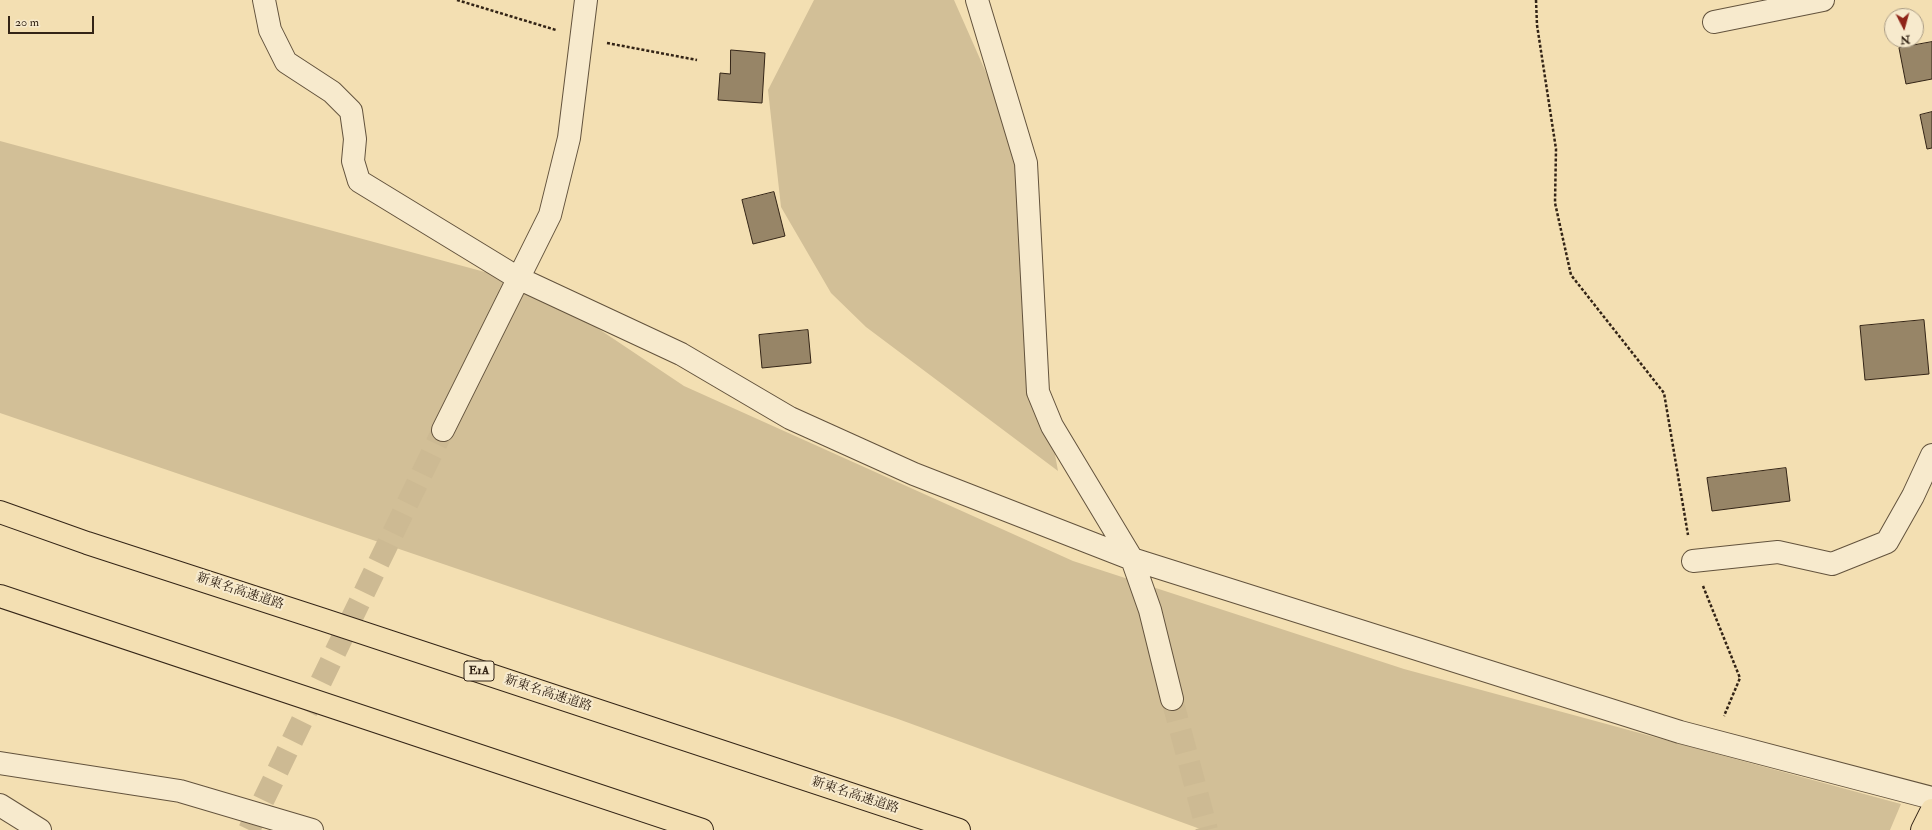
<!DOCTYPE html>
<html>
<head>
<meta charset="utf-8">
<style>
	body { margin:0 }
	#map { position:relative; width:1932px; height:830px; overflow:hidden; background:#f3dfb2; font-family:"IM FELL Double Pica",serif }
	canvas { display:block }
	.north { position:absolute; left:1884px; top:8px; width:40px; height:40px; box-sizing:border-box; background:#f7eacd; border:1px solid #a99b84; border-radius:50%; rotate:174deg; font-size:11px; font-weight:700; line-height:16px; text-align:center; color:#332416 }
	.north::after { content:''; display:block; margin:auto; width:14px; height:18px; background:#8f2418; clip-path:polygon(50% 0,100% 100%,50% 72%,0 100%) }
	.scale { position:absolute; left:8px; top:16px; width:86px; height:18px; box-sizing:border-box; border:2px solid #332416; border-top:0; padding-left:5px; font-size:12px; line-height:14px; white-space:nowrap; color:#332416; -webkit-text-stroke:3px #f7eacd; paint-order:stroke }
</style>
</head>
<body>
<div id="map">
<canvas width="1932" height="830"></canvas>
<div class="north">N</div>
<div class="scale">20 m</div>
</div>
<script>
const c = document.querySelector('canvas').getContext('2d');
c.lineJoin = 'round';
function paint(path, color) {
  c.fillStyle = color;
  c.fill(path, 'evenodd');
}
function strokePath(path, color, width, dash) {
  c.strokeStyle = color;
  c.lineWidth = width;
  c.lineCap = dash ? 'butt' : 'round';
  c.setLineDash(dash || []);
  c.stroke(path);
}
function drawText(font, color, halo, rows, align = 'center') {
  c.font = font + ' "IM FELL Double Pica","Noto Serif JP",serif';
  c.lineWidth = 4;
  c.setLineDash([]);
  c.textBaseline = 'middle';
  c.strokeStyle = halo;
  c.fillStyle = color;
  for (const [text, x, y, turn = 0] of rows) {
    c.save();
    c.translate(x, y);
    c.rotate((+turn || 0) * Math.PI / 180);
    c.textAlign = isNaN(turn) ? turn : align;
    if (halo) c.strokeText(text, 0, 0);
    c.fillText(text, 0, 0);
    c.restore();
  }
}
paint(new Path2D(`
	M814,0H954L1026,163L1034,339L1058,471L866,327L831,293L781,207L768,90Z
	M0,141L533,285L684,386L1073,561L1404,669L1901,804L1890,830H1203L898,719L0,413Z`), '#d2bf97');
const building = new Path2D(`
	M1932,42V79L1906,84L1899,48Z
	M731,50L765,53L762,103L718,100L720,73L730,74Z
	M1932,112V148L1927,149L1920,115Z
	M774,192L785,236L753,244L742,200Z
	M1924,320L1929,374L1865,380L1860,326Z
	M808,330L811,363L762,368L759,335Z
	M1786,468L1790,501L1712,511L1707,478Z`);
paint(building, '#978567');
strokePath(building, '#332416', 1);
strokePath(new Path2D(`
	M1172,699L1207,830
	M249,830L443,430`), '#cdba93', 22, [22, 11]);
const minor = new Path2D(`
	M264,0L270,30L286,62L332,92L351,111L355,139L353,161L359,181L518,278L681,354L790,418L914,474L1132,559L1680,732L1932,798
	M977,0L1026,163L1038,392L1052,426L1132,559L1150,610L1172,699
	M1714,22L1823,0
	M443,430L550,215L569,138L586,0
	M1693,561L1778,552L1832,564L1887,542L1913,496L1932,455
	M0,763L180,791L312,830
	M0,805L40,830`);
const major = new Path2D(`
	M1922,830L1932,810`);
const highway = new Path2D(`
	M0,512L87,543L324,620L959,830
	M0,596L702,830`);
strokePath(minor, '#63533d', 24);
strokePath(major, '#332416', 24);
strokePath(highway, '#332416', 24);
strokePath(new Path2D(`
	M457,0L556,30
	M1536,0L1537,25L1556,149L1555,203L1571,275L1664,393L1688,535
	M607,43L697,60
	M1703,586L1740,678L1724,716`), '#332416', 2.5, [3, 2]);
strokePath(minor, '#f7eacd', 22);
strokePath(major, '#f3dfb2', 22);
strokePath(highway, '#f3dfb2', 22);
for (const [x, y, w] of [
	[479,671,30]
]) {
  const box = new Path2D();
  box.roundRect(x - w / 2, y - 10, w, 20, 3);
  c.fillStyle = '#f7eacd';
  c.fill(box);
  strokePath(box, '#332416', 1);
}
drawText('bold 12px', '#332416', null, [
	["E1A",479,671]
]);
drawText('13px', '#332416', '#f7eacd', [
	["新東名高速道路",240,592,18],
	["新東名高速道路",548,694,18],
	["新東名高速道路",855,796,18]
]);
</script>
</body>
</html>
